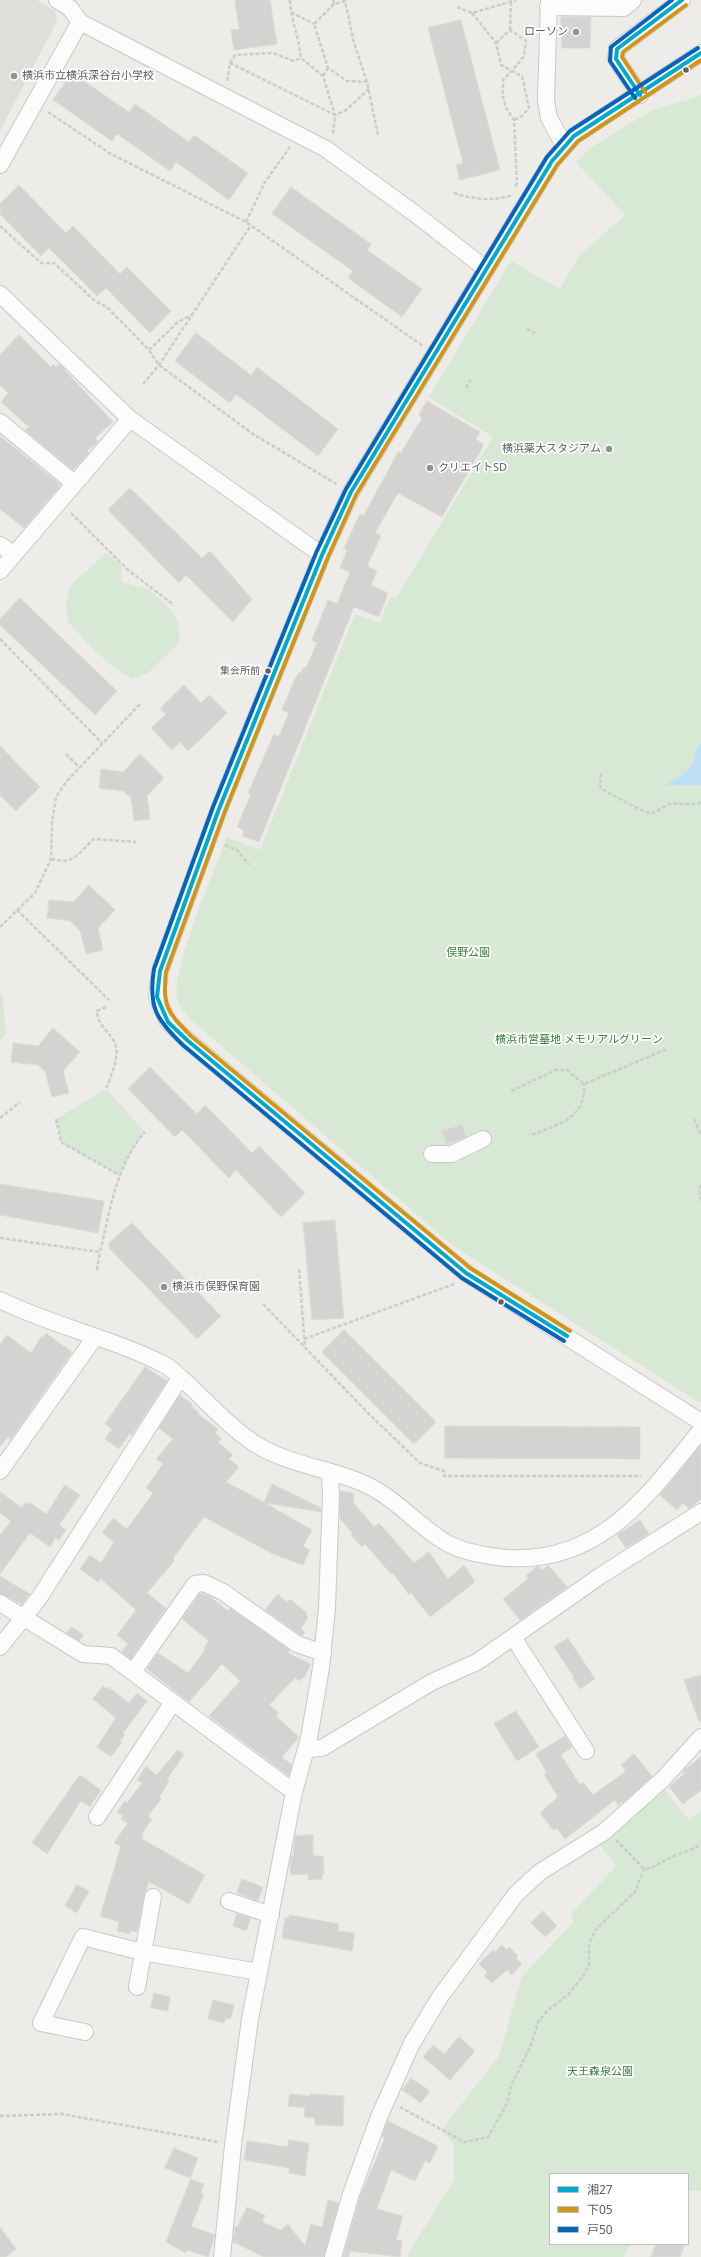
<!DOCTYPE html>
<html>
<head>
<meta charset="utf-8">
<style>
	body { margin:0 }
	#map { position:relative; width:701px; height:2257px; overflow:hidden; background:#edece8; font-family:"Noto Sans","Noto Sans JP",sans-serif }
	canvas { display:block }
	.legend { position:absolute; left:549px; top:2173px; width:140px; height:72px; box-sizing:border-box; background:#fff; border:1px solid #bfc0c2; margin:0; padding:5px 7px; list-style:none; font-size:12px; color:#5e6266 }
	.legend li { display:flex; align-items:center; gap:8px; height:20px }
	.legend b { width:20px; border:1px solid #bfc0c2 }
</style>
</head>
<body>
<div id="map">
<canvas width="701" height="2257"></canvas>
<ul class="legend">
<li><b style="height:5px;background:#00a9ce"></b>湘27</li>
<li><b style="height:5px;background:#d1951a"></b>下05</li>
<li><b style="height:5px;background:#0065bd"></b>戸50</li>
</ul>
</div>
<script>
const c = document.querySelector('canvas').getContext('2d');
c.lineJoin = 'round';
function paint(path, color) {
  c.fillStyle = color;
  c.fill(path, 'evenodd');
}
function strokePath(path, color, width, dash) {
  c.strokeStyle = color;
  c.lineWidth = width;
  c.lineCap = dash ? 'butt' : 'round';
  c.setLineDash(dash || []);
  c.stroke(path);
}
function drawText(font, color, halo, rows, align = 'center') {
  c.font = font + ' "Noto Sans","Noto Sans JP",sans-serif';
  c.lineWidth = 3.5;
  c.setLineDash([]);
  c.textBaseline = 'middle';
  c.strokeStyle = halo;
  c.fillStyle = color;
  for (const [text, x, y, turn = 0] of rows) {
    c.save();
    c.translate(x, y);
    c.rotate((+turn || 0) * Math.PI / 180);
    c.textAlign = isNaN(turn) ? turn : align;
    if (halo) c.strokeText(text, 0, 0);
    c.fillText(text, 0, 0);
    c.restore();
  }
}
paint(new Path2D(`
	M0,0H37L55,11L57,21L0,131Z`), '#e0ded8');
paint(new Path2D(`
	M701,94V1402H699L453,1246L190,1019C186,1013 178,1006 177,999C171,970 215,869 227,837L260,850L355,614L379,623L391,596L396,598L493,437L429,397L511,261L560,289L579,256L625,215L576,162L590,148L654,109L694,98Z
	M106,553L121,565L122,582L150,590L170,609L178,622L180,634L178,644L148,673L132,679L116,669L95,651L68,622L66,603L70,586Z
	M0,990L3,999L6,1033L0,1040Z
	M106,1089L145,1132L135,1144L119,1175L61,1142L56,1119Z
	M661,1786L689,1820L701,1810V2191H688V2174H550V2244H631L624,2257H408L409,2252L454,2180V2144L442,2129L499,2056L522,1976L573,1923L571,1914L616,1866L597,1842Z`), '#d7e9d4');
paint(new Path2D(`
	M701,742V785H665C674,780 685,775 691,766C696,759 693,749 701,742Z`), '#bee0f6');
const building = new Path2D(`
	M235,0H270L277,44L234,50L231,30L239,29Z
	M561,17H591L590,48H562Z
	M461,20L500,170L460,180L456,165L463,163L428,28Z
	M72,73L129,112L135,104L189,142L194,135L248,173L229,200L176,162L170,171L117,134L112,141L53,100Z
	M19,185L66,233L73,226L120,274L127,267L171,311L150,333L106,288L97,296L49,248L41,256L0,214V204Z
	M291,187L371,244L367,250L422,289L402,317L348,278L353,271L272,214Z
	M196,333L251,375L257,367L338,429L318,456L236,394L230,403L175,361Z
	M19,335L51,367L53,364L56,367L59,364L113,422L95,438L98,442L87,451L89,453L73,470L25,430L29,427L1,402L8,393L0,385V355Z
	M427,401L480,432L476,439L484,445L442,517L398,493L375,533L381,536L367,566L377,571L371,585L388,593L379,617L354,607L259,842L242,836L244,830L237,827L251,794L248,793L274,734L279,736L289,713L282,710L293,683L299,672L301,673L304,667L306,668L317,643L312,640L328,600L337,604L350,572L340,568L347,550L344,548L360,514L364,515L398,452L401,453L422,418L419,415Z
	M0,436L61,485L24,528L0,509Z
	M130,488L202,558L210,551L252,599L233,622L186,575L179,583L108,510Z
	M20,598L117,691L95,715L0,625V619Z
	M184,685L201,703L209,695L227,713L188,751L180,742L172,750L151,728L166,714L160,709Z
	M0,746L40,787L16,811L0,795Z
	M140,754L164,778L147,796L150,819L134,821L131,798L123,791L99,788L101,769L123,772Z
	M89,885L115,910L98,928L103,950L86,954L80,931L70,921L47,918L49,900L73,902Z
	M53,1028L80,1052L63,1071L69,1093L52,1097L45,1072L38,1065L11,1062L13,1043L38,1046Z
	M150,1067L197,1114L205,1105L252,1153L259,1146L305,1193L281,1217L236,1170L229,1178L182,1130L175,1137L128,1089Z
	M462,1125L466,1137L446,1144L442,1131Z
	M0,1184L104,1201L98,1233L0,1215Z
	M335,1220L344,1318L312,1320L303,1223Z
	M132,1223L221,1316L197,1339L109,1248V1243Z
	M344,1330L436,1422L414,1444L322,1352Z
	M46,1333L72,1352L13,1436L11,1439L8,1437L0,1447V1344L7,1335L31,1353L42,1336L44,1337Z
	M145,1367L167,1381L133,1433L132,1435L130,1433L119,1449L105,1439L112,1429L105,1424Z
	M180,1395L192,1404L191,1406L199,1413L198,1414L218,1429L215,1433L221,1438L218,1442L233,1455L229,1459L239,1467L226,1482L264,1502L272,1484L321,1508V1512L265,1503L312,1530L303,1546L310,1550L303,1565L273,1554L204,1517L173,1558L175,1560L147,1593L166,1608L131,1659L121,1652L128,1644L117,1635L136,1610L101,1579L98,1582L80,1569L90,1555L101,1563L114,1542L102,1533L113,1518L127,1529L153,1493L146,1488L163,1464L156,1459L173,1439L159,1428Z
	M445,1426L640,1427V1459L445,1458Z
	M701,1445V1499L689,1509L683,1503L677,1510L660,1495Z
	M65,1485L80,1495L59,1525L66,1530L59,1540L55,1538L50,1547L30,1533L0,1574V1535L11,1521L0,1513V1492L22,1508L25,1503L28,1505L29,1502L46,1514Z
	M340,1491L354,1493L353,1502L374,1527L379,1523L414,1563L429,1552L448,1579L464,1565L475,1582L430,1617L411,1593L409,1595L393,1573L391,1574L365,1544L362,1547L351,1535L353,1534L340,1518Z
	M640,1520L649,1534L626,1548L617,1535Z
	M548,1565L567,1587L520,1620L503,1599L528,1579L526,1576L537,1566L543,1570Z
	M0,1576L30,1594L22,1604L0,1594Z
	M200,1593L209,1596L228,1611L230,1608L290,1650L288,1653L311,1664L304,1678L302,1677L300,1681L295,1678L269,1705L279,1713L276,1716L299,1737L282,1757L292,1765L289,1776L209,1716L240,1681L222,1664L189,1702L147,1669L158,1653L188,1673L205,1650L204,1648L209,1641L182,1619Z
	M278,1594L287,1602L290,1599L307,1613L306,1615L308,1617L301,1629L305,1632L302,1636L265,1610Z
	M72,1627L84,1635L79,1641L67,1633Z
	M568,1638L595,1679L580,1689L573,1678L574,1677L554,1647Z
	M701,1675V1721L699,1722L684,1680Z
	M103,1686L107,1689L108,1687L129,1703L137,1693L147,1701L123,1733L125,1735L120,1741L122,1742L111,1757L97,1747L116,1718L93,1699Z
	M516,1711L539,1747L517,1761L494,1724Z
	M565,1736L572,1747L561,1755L580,1785L583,1782L593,1795L626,1771L621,1765L634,1754L652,1776L626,1800L618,1805L615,1800L565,1839L557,1828L553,1830L540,1813L558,1797L544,1774L547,1773L536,1754Z
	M178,1750L184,1754L167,1780L169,1781L159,1797L161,1799L148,1816L152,1819L141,1835L143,1836L142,1839L205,1875L189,1904L149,1882L144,1895L137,1932L130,1931V1934L117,1931L119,1922L100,1916L121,1846L114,1843L128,1823L121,1819L123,1816L117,1812L125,1801L127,1803L142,1783L137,1780L146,1766L156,1775Z
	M701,1757V1790L683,1804L669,1787L683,1775V1771Z
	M80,1775L101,1790L90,1807L81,1801L47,1854L32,1843Z
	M313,1835V1856H323L324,1874H322V1879L308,1880V1874L291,1875L290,1861L291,1857H293L295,1836Z
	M242,1879L263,1887L258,1901L237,1893Z
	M77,1885L89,1891L77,1913L65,1906Z
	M543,1911L557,1926L545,1937L531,1923Z
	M237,1914L251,1918L246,1931L233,1926Z
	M289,1915L339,1924L338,1931L355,1933L352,1951L282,1938L285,1918H289Z
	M502,1945L507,1950L509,1947L518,1956L516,1958L522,1964L512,1975L507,1970L492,1983L484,1976L487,1972L479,1964L493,1950L495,1952Z
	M154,1993L170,1997L168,2011L151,2008Z
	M213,2000L234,2005L231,2018L225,2019L224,2023L208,2019Z
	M459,2037L475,2051L450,2080L423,2057L433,2045L444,2054Z
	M411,2078L430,2091L421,2103L402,2090Z
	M290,2094L310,2096V2094L344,2096L343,2126L315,2125V2118L304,2117L305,2108L288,2106Z
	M388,2121L438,2146L430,2163L425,2161L415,2181L391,2170L377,2209L403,2216L396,2240L402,2241L400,2257L349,2251V2257H343L360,2197L385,2138L382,2137Z
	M289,2140L309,2143L305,2176L289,2173V2168L244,2160L247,2141L288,2147Z
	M174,2148L198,2158L190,2178L165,2168Z
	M191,2179L204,2184L201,2193L204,2194L191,2226L215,2235L208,2257L187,2250L186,2253L166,2242Z
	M328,2200L339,2203L324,2257H264L233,2242L235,2227H237L247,2207L265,2215L262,2222L281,2230L288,2224L305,2246L311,2224L322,2227Z
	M0,2227L16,2249L6,2257H0Z
	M656,2244H685L680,2257H651Z`);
paint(building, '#d4d3d1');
strokePath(building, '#dcdbd8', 1);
const minor = new Path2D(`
	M57,0L70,8L80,22
	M549,0L546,100L549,118L564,145
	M548,7L624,8L633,0
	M701,53L574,136L552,161L351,492L322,555L219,809L160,971L157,997L168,1022L187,1040L466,1273L701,1422
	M640,95L616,59L617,49L682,0
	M0,165L80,22L326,149L414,213L486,269
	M0,294L130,419L322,555
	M0,422L74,483
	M0,545L14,554
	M0,571L130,419
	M432,1154H452L483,1139
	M0,1300C53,1326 112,1338 165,1365C171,1368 176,1374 181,1378C204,1398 224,1422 248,1439C287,1468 338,1467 378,1491C403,1506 422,1529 447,1543C465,1553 487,1556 507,1558C601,1564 649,1494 701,1430
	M0,1471L95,1337
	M0,1603L83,1654L111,1656L294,1792
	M513,1637L586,1751
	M0,1647L39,1598L180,1378
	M133,1672L195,1584L204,1583L223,1592L297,1644L323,1653
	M307,1749L322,1748L432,1682L477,1662L600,1576L701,1512
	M97,1817L173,1702
	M229,1901L271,1915
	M137,1987L153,1897
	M85,2032L41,2023L83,1937L142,1952L259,1972
	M222,2257L233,2145L250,2019L294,1792L309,1738L321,1668L327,1608L331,1495L330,1472
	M333,2257L351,2194L379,2117L412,2043L440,1997L516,1894L540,1872L604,1832L663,1779L701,1737`);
strokePath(minor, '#c7c8c8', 18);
strokePath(new Path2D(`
	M290,0C291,20 299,38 301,58L323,76L335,115L346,110L369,89
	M333,0L334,4L345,1L354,43L367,82L378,135
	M334,4L314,24L328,68L347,81L367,82
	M457,7L472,13L516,0
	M291,12L314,24
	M472,13L496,43L501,65L512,71L503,80V97L506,108L514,120L517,183L515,189
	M510,30L511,1
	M496,43L510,30L526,41L524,56L512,71L522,76L529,108L522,116L514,120
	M230,63L235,55L273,53L294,61L301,58
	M323,76L328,68
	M227,81L230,63L335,115L333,135
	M48,112L111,154L246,222L423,346
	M454,193C471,199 495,202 512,195
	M246,222L265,182L290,147
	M0,226L41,263H54L95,301L107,307L149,350L159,365L253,434L338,485
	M527,329L535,333
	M149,350L178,322L193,314
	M143,384L159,365L251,225
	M466,388L471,379
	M71,513L128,570L174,605
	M0,639L102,743
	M66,754L80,768
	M601,773L600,787C606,792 644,813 650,813C657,813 663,806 670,804C681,802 691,807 701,802
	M225,845L237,850L249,865
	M51,859C75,865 77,854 94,839L136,842
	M17,910L109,1000
	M0,927L35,893L51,859L52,822L56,797L67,781L141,703
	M106,1007L97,1011C97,1026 112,1033 116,1046C119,1059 110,1078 106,1089
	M511,1091L556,1070H567L584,1084L667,1049
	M0,1118L20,1102
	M56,1119L61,1142L119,1175
	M694,1119L701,1135
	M532,1135C559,1123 586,1119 584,1084
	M701,1185L699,1191L701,1201
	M0,1238L100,1252C110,1211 116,1165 145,1132
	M299,1269L305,1347
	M97,1270L100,1252
	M263,1304L369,1414L420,1463L444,1471V1476H641
	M304,1339L454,1284
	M616,1840L644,1869C657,1868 663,1860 674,1856C684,1852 692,1850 701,1844
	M400,2107L464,2142L488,2137L507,2103L511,2086L531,2045L538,2022L547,2011L569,1994L583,1976L589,1965V1943L596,1929L635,1892L644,1869
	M0,2116L61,2114L218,2142`), '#c9cecb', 2.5, [4, 2]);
strokePath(minor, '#fcfcfc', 16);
strokePath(new Path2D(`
	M640,95L616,59L617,49L682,0
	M567,1336L466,1273L187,1040L168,1022L157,997L160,971L219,809L322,555L351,492L552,161L574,136L701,53`), '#00a9ce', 4);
strokePath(new Path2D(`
	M645,92L622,57L623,52L686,5
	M570,1331L470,1268L191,1036C167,1012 162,1006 166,972L225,811L328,557L356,495L557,165L578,141L701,60`), '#d1951a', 4);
strokePath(new Path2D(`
	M635,98L610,61L611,47L672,0
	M564,1341L462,1278L183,1045C156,1019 148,1007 154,969L213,807L316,553L346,489L547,157L570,131L698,48`), '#0065bd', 4);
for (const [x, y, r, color] of [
	[576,32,4,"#909294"],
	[686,70,3.5,"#5e6266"],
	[14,76,4,"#909294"],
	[609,449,4,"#909294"],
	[430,468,4,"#909294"],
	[268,671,3.5,"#5e6266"],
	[164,1287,4,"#909294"],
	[501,1302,3.5,"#5e6266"]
]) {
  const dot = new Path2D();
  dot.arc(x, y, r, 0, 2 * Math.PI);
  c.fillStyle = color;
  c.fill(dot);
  strokePath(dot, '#fff', 1.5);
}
drawText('10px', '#5e6266', '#fff', [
	["集会所前",260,671]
], 'right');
drawText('11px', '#5e6266', '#fff', [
	["ローソン",568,32,"right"],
	["横浜市立横浜深谷台小学校",22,76],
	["横浜薬大スタジアム",601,449,"right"],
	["クリエイトSD",438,468],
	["横浜市俣野保育園",172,1287]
], 'left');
drawText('11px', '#388339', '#fff', [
	["俣野公園",468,953],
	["横浜市営墓地 メモリアルグリーン",579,1040],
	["天王森泉公園",600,2072]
]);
</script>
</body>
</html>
